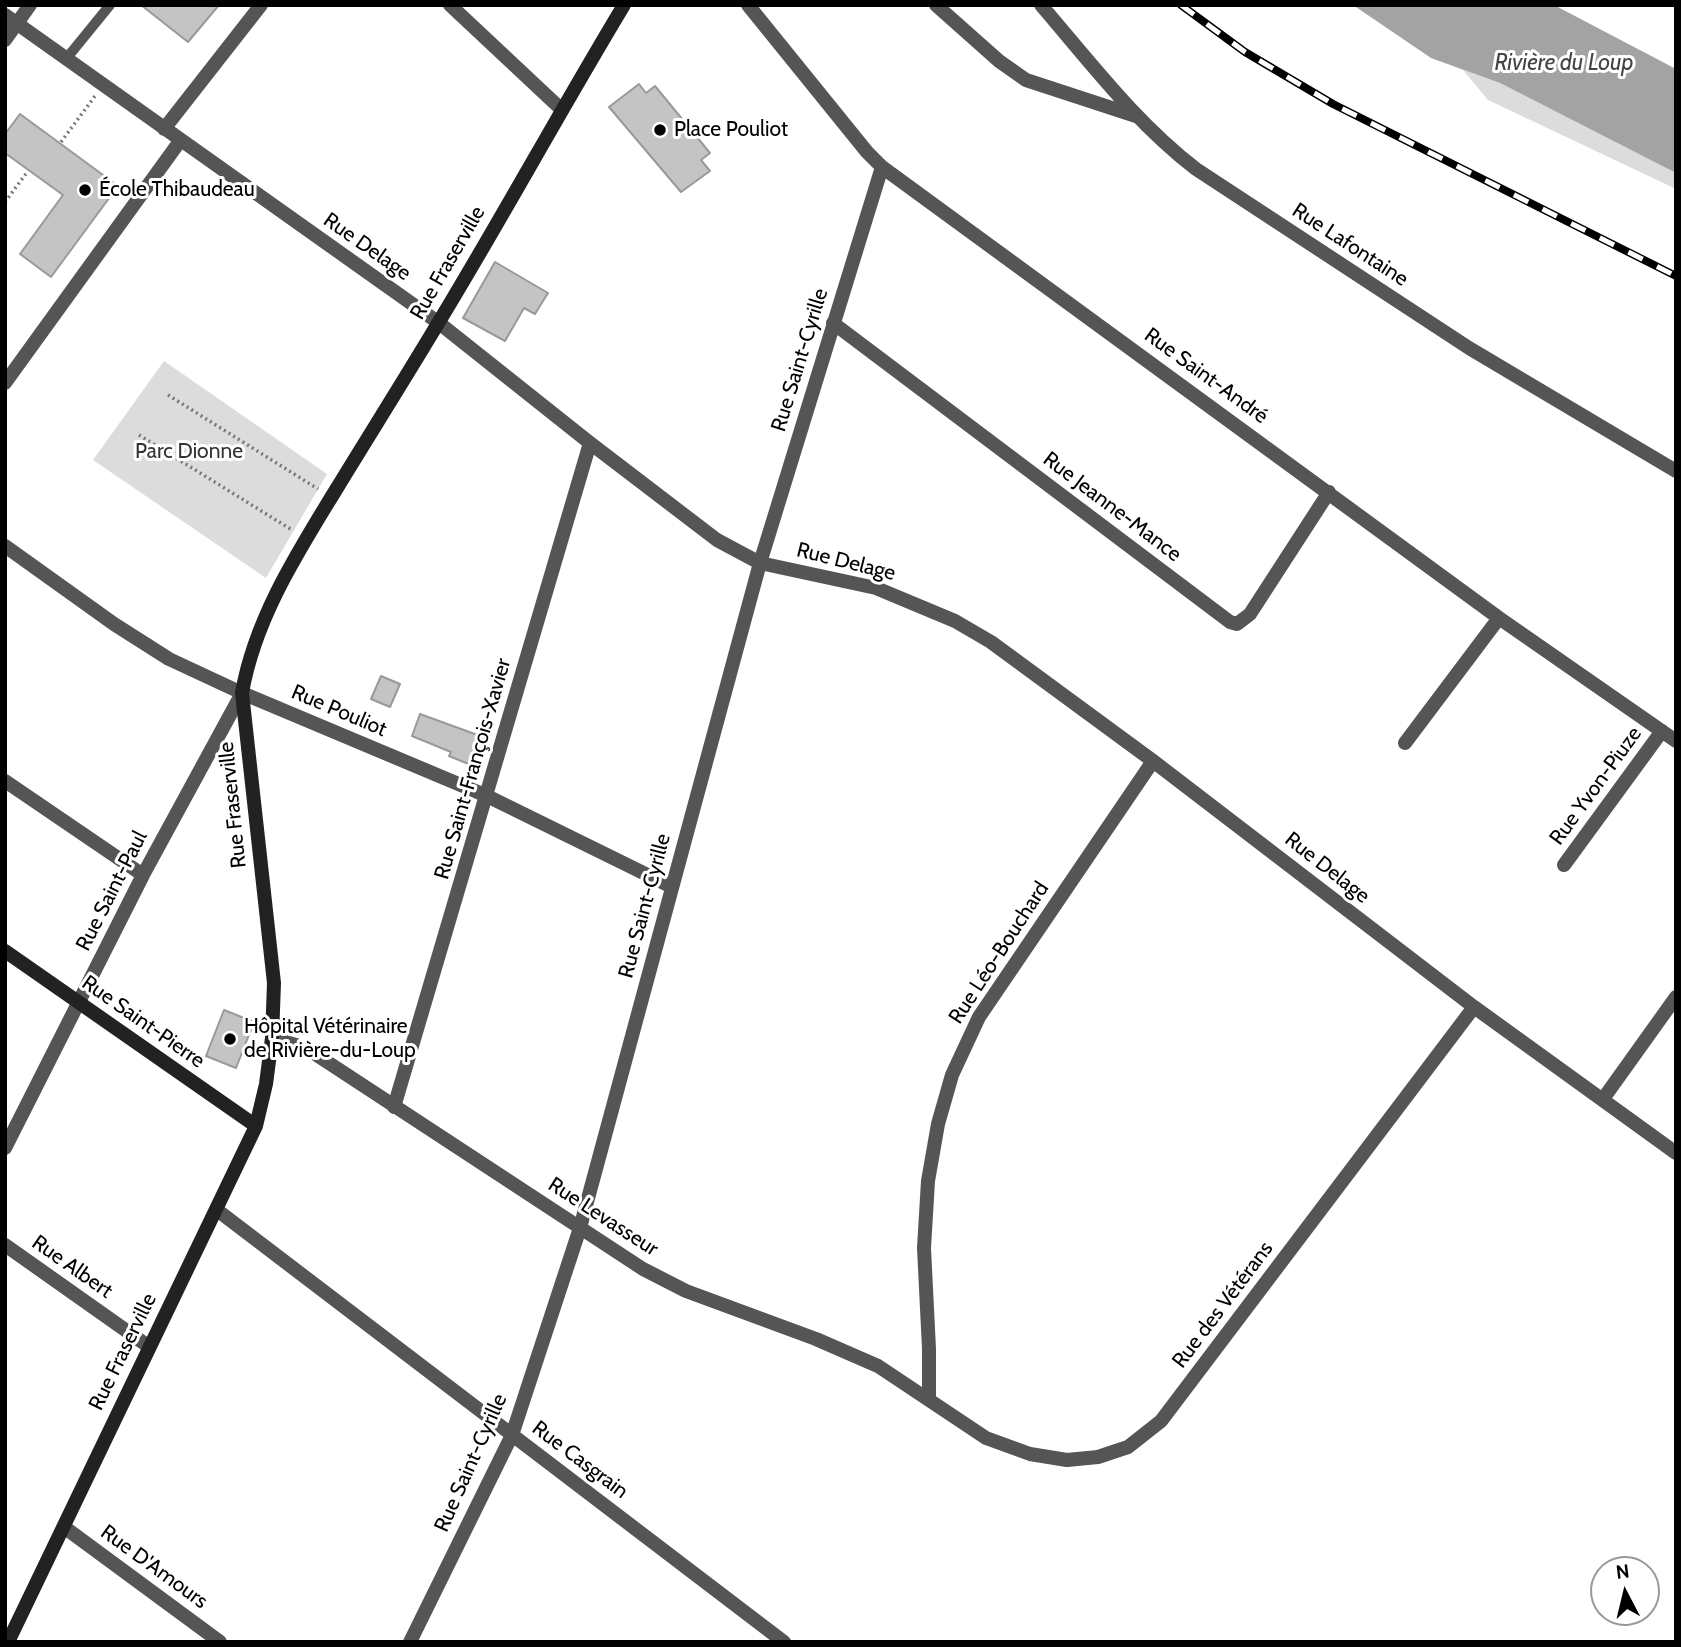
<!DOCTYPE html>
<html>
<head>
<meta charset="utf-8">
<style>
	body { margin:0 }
	#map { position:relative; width:1681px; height:1647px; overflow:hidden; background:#fff; font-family:Cabin,sans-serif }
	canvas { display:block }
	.frame { position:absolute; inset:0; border:7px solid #000; pointer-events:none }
	.north { position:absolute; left:1590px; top:1556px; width:70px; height:70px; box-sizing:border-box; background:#fff; border:2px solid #999; border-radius:50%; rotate:353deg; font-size:19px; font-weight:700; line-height:28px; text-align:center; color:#000 }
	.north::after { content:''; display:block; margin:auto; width:24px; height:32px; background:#000; clip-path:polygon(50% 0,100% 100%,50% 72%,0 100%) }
</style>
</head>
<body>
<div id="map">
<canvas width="1681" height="1647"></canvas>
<div class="frame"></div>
<div class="north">N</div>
</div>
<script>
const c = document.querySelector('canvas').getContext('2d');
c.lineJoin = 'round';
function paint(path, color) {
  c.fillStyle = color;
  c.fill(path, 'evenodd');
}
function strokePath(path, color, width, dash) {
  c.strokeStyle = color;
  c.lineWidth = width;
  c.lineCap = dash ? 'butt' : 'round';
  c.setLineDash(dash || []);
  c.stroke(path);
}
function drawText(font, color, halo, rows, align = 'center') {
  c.font = font + ' Cabin,sans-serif';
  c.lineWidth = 6;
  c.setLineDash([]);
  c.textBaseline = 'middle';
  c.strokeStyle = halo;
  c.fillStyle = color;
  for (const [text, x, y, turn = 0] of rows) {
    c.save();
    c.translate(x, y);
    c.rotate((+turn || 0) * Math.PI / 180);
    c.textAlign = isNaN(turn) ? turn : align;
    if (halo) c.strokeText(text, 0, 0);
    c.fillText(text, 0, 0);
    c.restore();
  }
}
paint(new Path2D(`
	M1431,58L1500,83L1676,173V189L1488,100L1463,70Z
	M164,361L327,474L266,578L93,460Z`), '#dcdcdc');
paint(new Path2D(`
	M1353,5H1554L1676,69V173L1500,83L1431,58Z`), '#a3a3a3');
const building = new Path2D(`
	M141,5H219L188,42Z
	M639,84L646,93L655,86L710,153L701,160L710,171L681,192L609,107Z
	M20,114L118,186L51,277L20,254L63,195L5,153V134Z
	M495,262L548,293L535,314L524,308L505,341L463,318Z
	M381,676L400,684L390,707L371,699Z
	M420,714L483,737L471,765L449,756L451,752L412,736Z
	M224,1010L254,1022L236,1068L206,1056Z`);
paint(building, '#c4c4c4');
strokePath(building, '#999', 2);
strokePath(new Path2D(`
	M61,142L95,96
	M5,202L28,171
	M168,395L318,489
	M139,435L292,530`), '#777', 3.5, [2, 3.5]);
strokePath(new Path2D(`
	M66,59L110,5`), '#555', 10);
strokePath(new Path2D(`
	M450,5L561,109
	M748,5L867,152L882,167L1499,618L1676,741
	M936,5L999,61L1026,80L1136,116
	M1041,5C1090,62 1136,123 1196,169L1469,348L1676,471
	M5,15L439,323L590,443L717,540L760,563L876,588L955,621L991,642L1153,761L1474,1007L1676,1153
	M5,40L30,5
	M164,129L261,5
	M833,323L1230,622L1237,624L1250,614L1329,492
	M5,383L180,141
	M5,546L114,624L169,659L242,693L487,796L672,887
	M1405,743L1499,618
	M5,781L143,875
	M1564,865L1662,731
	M272,1038L306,1048L643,1269L686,1291L816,1339L878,1366L986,1438L1030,1454L1067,1460L1098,1457L1128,1447L1161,1421L1474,1007
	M1603,1099L1676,997
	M394,1107L590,443
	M5,1148L143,875L242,693
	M217,1210L784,1642
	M5,1245L148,1346
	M929,1399V1349L924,1248L928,1181L938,1124L952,1075L979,1017L1153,761
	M64,1527L220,1642
	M410,1642L512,1435L580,1228L760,563L882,167`), '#555', 14);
strokePath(new Path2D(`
	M5,951L256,1126
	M8,1642L256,1126L266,1084L272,1038L274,983L242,693C255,618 298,552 337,488C370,434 404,380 437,325C501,220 560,111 624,5`), '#222', 14);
const rail = new Path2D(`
	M1181,5L1245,52L1333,104L1676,276`);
strokePath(rail, '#000', 8);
strokePath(rail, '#fff', 5, [16]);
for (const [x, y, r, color] of [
	[660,130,7,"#000"],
	[85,190,7,"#000"],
	[230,1039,7,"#000"]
]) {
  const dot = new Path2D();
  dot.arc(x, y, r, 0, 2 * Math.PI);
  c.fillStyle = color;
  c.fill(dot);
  strokePath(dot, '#fff', 2.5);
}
drawText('21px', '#000', '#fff', [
	["Place Pouliot",674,130],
	["École Thibaudeau",99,190],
	["Hôpital Vétérinaire",244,1027],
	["de Rivière-du-Loup",244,1051]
], 'left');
drawText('21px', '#000', '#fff', [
	["Rue Lafontaine",1350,245,33],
	["Rue Delage",367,247,35],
	["Rue Fraserville",448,263,-60],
	["Rue Saint-Cyrille",800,360,-73],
	["Rue Saint-André",1206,376,36],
	["Rue Jeanne-Mance",1112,507,37],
	["Rue Delage",846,562,14],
	["Rue Pouliot",339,711,23],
	["Rue Saint-François-Xavier",473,769,-74],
	["Rue Yvon-Piuze",1596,786,-54],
	["Rue Fraserville",233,805,-96],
	["Rue Delage",1327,868,38],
	["Rue Saint-Paul",112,891,-63],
	["Rue Saint-Cyrille",645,906,-75],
	["Rue Léo-Bouchard",999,953,-57],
	["Rue Saint-Pierre",143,1022,35],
	["Rue Levasseur",603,1217,33],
	["Rue Albert",72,1267,35],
	["Rue des Vétérans",1223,1305,-53],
	["Rue Fraserville",123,1352,-64],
	["Rue Casgrain",580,1460,37],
	["Rue Saint-Cyrille",471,1463,-66],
	["Rue D'Amours",154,1567,36]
]);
drawText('21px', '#333', '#fff', [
	["Parc Dionne",189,452]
]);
drawText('italic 23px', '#444', '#fff', [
	["Rivière du Loup",1564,63]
]);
</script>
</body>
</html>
